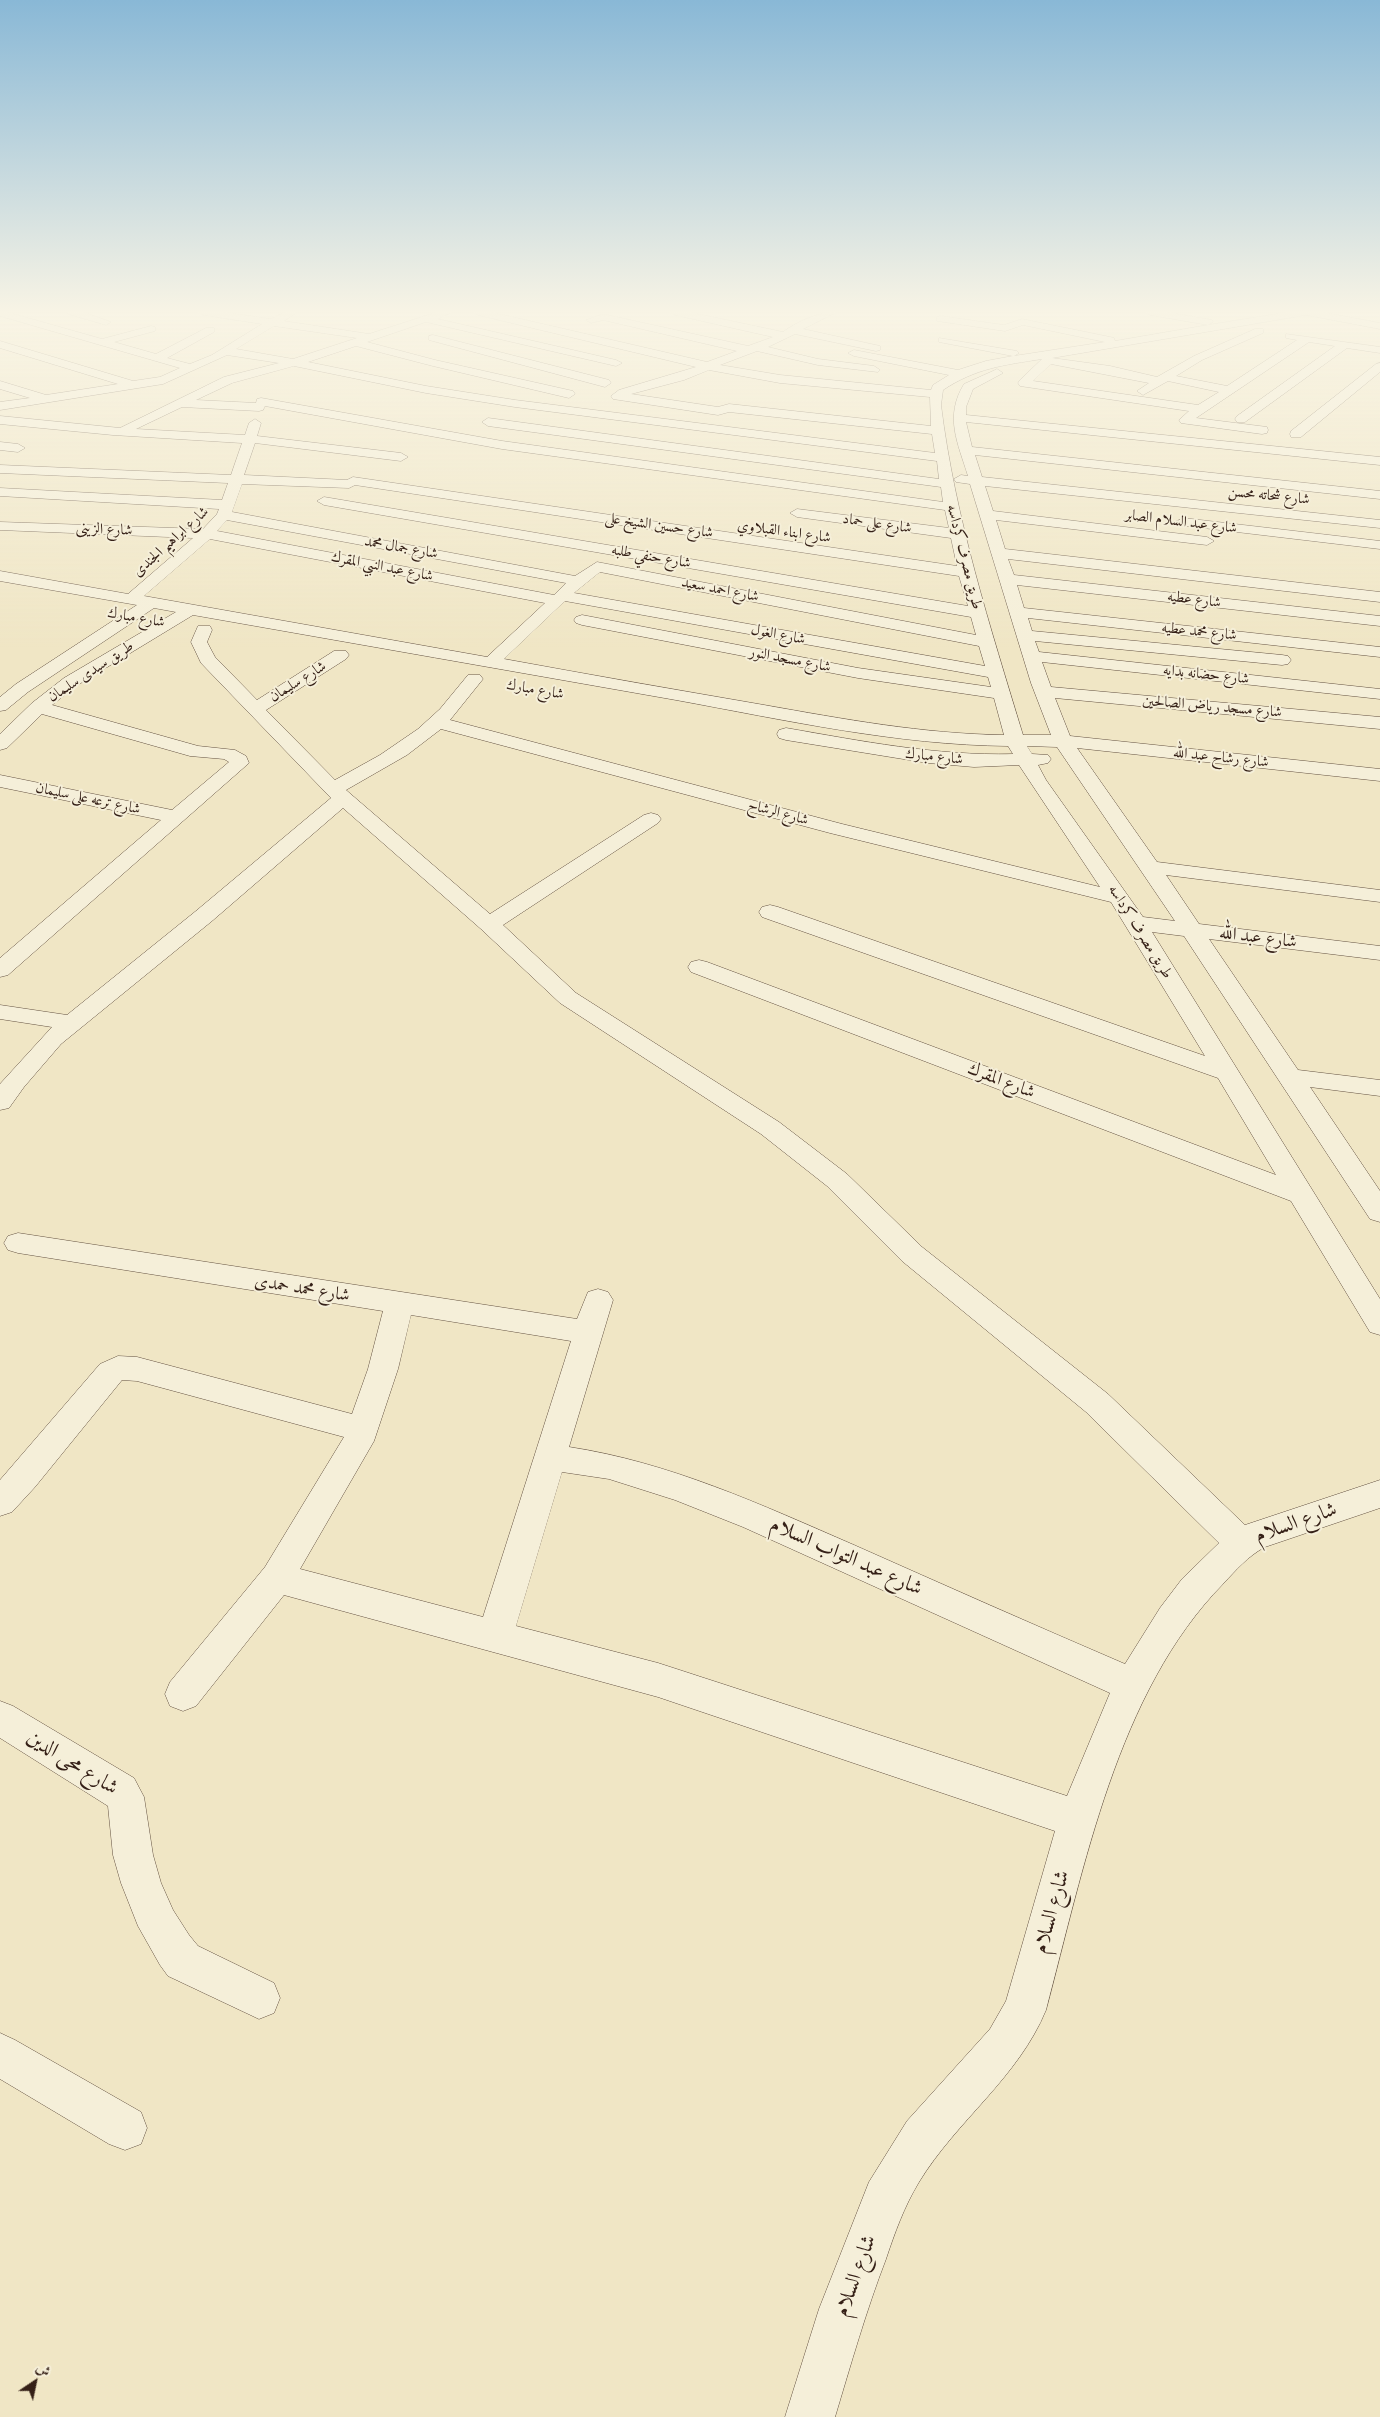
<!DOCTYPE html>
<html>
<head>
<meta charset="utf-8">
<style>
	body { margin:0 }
	#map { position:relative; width:1380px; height:2417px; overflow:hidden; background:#f0e6c5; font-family:"Gentium Book Plus",Amiri,serif }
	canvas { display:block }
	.north { position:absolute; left:10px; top:2357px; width:50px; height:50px; -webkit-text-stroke:4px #f5efd9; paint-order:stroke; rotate:34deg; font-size:14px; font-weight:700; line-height:20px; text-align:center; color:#352017 }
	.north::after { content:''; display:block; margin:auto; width:18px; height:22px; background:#352017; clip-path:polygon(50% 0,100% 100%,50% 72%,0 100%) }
</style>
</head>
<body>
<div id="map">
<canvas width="1380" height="2417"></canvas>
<div class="north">ش</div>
</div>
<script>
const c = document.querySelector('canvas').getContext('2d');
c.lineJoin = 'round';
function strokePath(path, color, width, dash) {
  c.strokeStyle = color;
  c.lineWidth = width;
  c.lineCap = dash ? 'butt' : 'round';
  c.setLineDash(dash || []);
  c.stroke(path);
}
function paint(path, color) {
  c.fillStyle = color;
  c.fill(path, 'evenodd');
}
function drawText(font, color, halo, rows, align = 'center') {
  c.font = font + ' "Gentium Book Plus",Amiri,serif';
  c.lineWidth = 4;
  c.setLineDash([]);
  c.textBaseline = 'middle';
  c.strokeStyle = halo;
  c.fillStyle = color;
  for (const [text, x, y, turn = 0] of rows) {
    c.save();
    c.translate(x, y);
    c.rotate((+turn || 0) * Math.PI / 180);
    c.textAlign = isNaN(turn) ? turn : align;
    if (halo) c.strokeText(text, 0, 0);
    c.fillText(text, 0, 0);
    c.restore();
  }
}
const street = new Path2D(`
	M0,312H7L102,339L151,326L155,327V331L114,342L156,354L206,328H214V332L167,358L190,364L212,355L262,324L203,315L198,312H223L271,319L285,312H298L284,321L369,334L437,312H452L438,319L616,360L622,363L616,366L426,322L367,342L435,360L573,391L575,394L569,398L433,366L356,346L308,362L426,386L515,400L935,453L932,434L729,412L718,415L613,399L611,396L619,390L696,367L478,315L473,312H491L707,362L737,351L603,320L591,323L586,320L603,314L748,346L773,337L675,315L670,312H689L783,332C798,321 818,312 837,312L803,329L880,346V350L876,351L795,334L768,347L818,359L874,366L880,370L878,372L818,365L757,351L720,365L780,375L931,390L933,385L949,375L854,356L848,353L854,350L958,370L986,361L1013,356L939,342V338L1017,351L1019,353L1014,356L1105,342L1023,325L1005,331L937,321V317L941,316L1004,325L1022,319L1110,337L1114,338L1115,341L1208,325L1150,315L1145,312H1167L1212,320L1213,322L1208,325L1288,312H1322L1380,323V329L1306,315L1052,358L1110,366L1157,377L1194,356L1255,329H1263V333L1202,360L1176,376L1227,386L1297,340L1286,338V334L1380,347V353L1347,348L1245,422H1237L1235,419L1237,416L1335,346L1309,342L1196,418L1267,427L1268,430L1267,433L1262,434L1181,423L1179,420L1189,411L1020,386L1018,383L1020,380L1042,359C1004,365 976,368 943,390L941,405C955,518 990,626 1023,735H1051L1031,683L970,484L956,482L954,479L961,475L968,476C958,443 944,417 964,384L993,371L997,369L1003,373L973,389L966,407V415L1380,457V465L966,422L972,447L1380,491V499L975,455L982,477L1380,520V528L985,486L993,511L1207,537L1214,541L1207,545L996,520L1005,549L1380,592V602L1008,559L1014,575L1380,616V626L1017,585L1024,608L1380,647V657L1028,618L1032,631L1282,655L1288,656L1291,660L1288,664L1282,665L1035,641L1039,652L1380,689V699L1042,662L1051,687L1380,717V729L1055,698L1070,736L1380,769V781L1077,748L1157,862L1380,890V902L1166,875L1199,924L1380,946V960L1209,939L1298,1070L1380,1080V1096L1310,1087L1380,1191V1222L1370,1219L1184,936L1152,932L1380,1299V1335L1370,1332L1291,1201L691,972L688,967L691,962L699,960L707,962L1276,1175L1218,1078L762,917L759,912L762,907L770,905L778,907L1205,1056L1111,902L830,833L441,729L407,755L346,790L490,914L644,815L651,813L658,815L661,819L658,823L503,925L576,993L779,1122L847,1174L922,1247L1108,1394L1245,1525L1380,1480V1508L1265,1547C1248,1556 1236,1570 1223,1584C1117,1692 1084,1868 1046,2010C1018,2078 957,2120 919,2182C904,2207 895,2232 886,2259C866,2311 851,2364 835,2417H785L819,2309L869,2182L907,2121L990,2029L1006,2001L1055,1831L658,1697L284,1595L196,1706L183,1711L170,1706L165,1694L170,1682L265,1567L344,1437L137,1381L122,1380L35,1487L12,1512L0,1516V1480L100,1364L118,1356L137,1357L352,1414L368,1369L383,1311L18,1253L8,1250L4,1243L8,1236L18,1233L577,1319L588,1292L598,1289L608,1292L613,1300L569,1447C669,1462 762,1505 854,1545C944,1585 1034,1625 1125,1664L1160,1608L1182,1579L1219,1543L1086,1412L902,1261L827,1186L761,1134L560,1003L481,929L343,808L212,921L61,1044L24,1087L9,1108L0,1110V1084L52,1027L0,1019V1005L67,1015L196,911L331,798L201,663L191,642L198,626H210L212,630L207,642L215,657L257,700L334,651H346L349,655L346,659L266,710L335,780L380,755L418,729L440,709L468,675H480L483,679L450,720L842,824L1100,887L1019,765L974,767L928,763L786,740L779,738L777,734L779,730L786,728C861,741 936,756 1013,754L1008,746C897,745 785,720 676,700C515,672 354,643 193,615L76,686L52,705L198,746L235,750L246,756L249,763L8,975L0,977V958L161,820L0,787V775L172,810L229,762L224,759L190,756L42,714L7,748L0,750V734L32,703L64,678L176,612L154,608L28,692L6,710L0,711V697L16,684L137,605L0,581V571L128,594L193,538L0,530V522L203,529L217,514L219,509L0,496V488L222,500L228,483L0,473V465L231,475L242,443L113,435L0,424V416L120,428L224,377L279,363L227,355L163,384L0,410V402L30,398L0,389V381L46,395L118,384L0,348V341L133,381L160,377L180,368L0,316ZM274,326L357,338L293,359L236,349ZM1051,364L1149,383L1137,391L1143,395L1168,381L1219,392L1198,405L1033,381ZM294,366L426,393L515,407L937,461L939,479L488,418L482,422L488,426L941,487L943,502L502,441L261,398L257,399L256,403L196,400L232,383ZM709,370L780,383L930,397L931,426L729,404L718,407L631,394L684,380ZM265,406L502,449L945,510L949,528L797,509L790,513L797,517L951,538L957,566L353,477L347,480L244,475L255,443L401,461L408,457L401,453L257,436L261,423L255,419L249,423L245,435L136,429L182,407L259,411L263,410ZM242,484L349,488L355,485L959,576L968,606L324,497L317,501L324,505L971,617L976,635L597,562L575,576L232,512ZM227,520L566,583L554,595L217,531ZM210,539L545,603L487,657L144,596ZM600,572L979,646L985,666L574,593ZM565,601L988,677L991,687L858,668L582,615L576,617L574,620L576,623L582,625L858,678L994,698L1004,735C924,734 843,719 764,705C677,690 591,675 504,659ZM1027,746L1057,747L1175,921L1143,917L1046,780L1038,765L1048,763L1051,759L1048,755L1032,754ZM411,1315L571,1341L483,1617L300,1569L374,1441L398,1369ZM562,1472L609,1479L675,1500L743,1527L1110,1693L1067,1796L658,1663L516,1626Z
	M67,312H83L111,322L106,325L68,314Z
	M433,335L609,380L611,383L605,387L429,340V336Z
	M1380,363V372L1301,437H1291L1290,434L1291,431L1376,364Z
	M0,442L18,444L25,448L18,452L0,450Z
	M1183,518L1380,541V549L1178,525L1176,522Z
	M0,1701L13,1706L134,1778L144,1797L153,1855L161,1883L173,1910L189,1935L198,1946L274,1983L280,1998L274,2013L259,2019L168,1976L160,1965L138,1926L121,1883L113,1855L108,1806L0,1738Z
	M0,2033L15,2040L141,2112L147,2128L141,2144L125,2150L109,2144L0,2079Z`);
strokePath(street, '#645242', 1);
paint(street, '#f5efd9');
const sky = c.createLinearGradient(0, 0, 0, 650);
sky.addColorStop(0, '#89b8d6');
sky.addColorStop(0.48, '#f8f4e5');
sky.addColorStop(1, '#f8f4e500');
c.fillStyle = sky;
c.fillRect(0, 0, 1380, 650);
drawText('15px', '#352017', '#f5efd9', [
	["شارع شحاته محسن",1269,496,6],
	["شارع عبد السلام الصابر",1181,522,7],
	["شارع على حماد",877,524,8],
	["شارع حسين الشيخ على",659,526,8],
	["شارع الزينى",104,530,2],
	["شارع ابناء القبلاوي",784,532,8],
	["شارع ابراهيم الجندى",171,542,-42],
	["شارع جمال محمد",401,548,10],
	["شارع حنفي طلبه",651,557,10],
	["طريق مصرف كرداسه",964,557,76],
	["شارع عبد النبي المقرك",382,567,11],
	["شارع احمد سعيد",720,590,11],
	["شارع عطيه",1194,600,7],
	["شارع مبارك",136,618,10],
	["شارع محمد عطيه",1199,632,6],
	["شارع الغول",778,635,11],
	["شارع مسجد النور",790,660,11],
	["طريق سيدى سليمان",91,672,-33],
	["شارع حضانه بدايه",1206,675,6],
	["شارع سليمان",298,682,-32],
	["شارع مبارك",535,690,10],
	["شارع مسجد رياض الصالحين",1212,707,5],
	["شارع مبارك",934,757,6],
	["شارع رشاح عبد الله",1221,758,6],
	["شارع ترعه على سليمان",88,799,12],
	["شارع الرشاح",778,813,15],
	["طريق مصرف كرداسه",1140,932,58]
]);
drawText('18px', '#352017', '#f5efd9', [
	["شارع عبد الله",1258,938,7],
	["شارع المقرك",1001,1081,21],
	["شارع محمد حمدى",302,1289,9]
]);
drawText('21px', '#352017', '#f5efd9', [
	["شارع السلام",1296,1523,-19],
	["شارع عبد التواب السلام",846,1557,24],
	["شارع محى الدين",72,1763,32],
	["شارع السلام",1052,1912,-74],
	["شارع السلام",856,2276,-70]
]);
</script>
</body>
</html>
